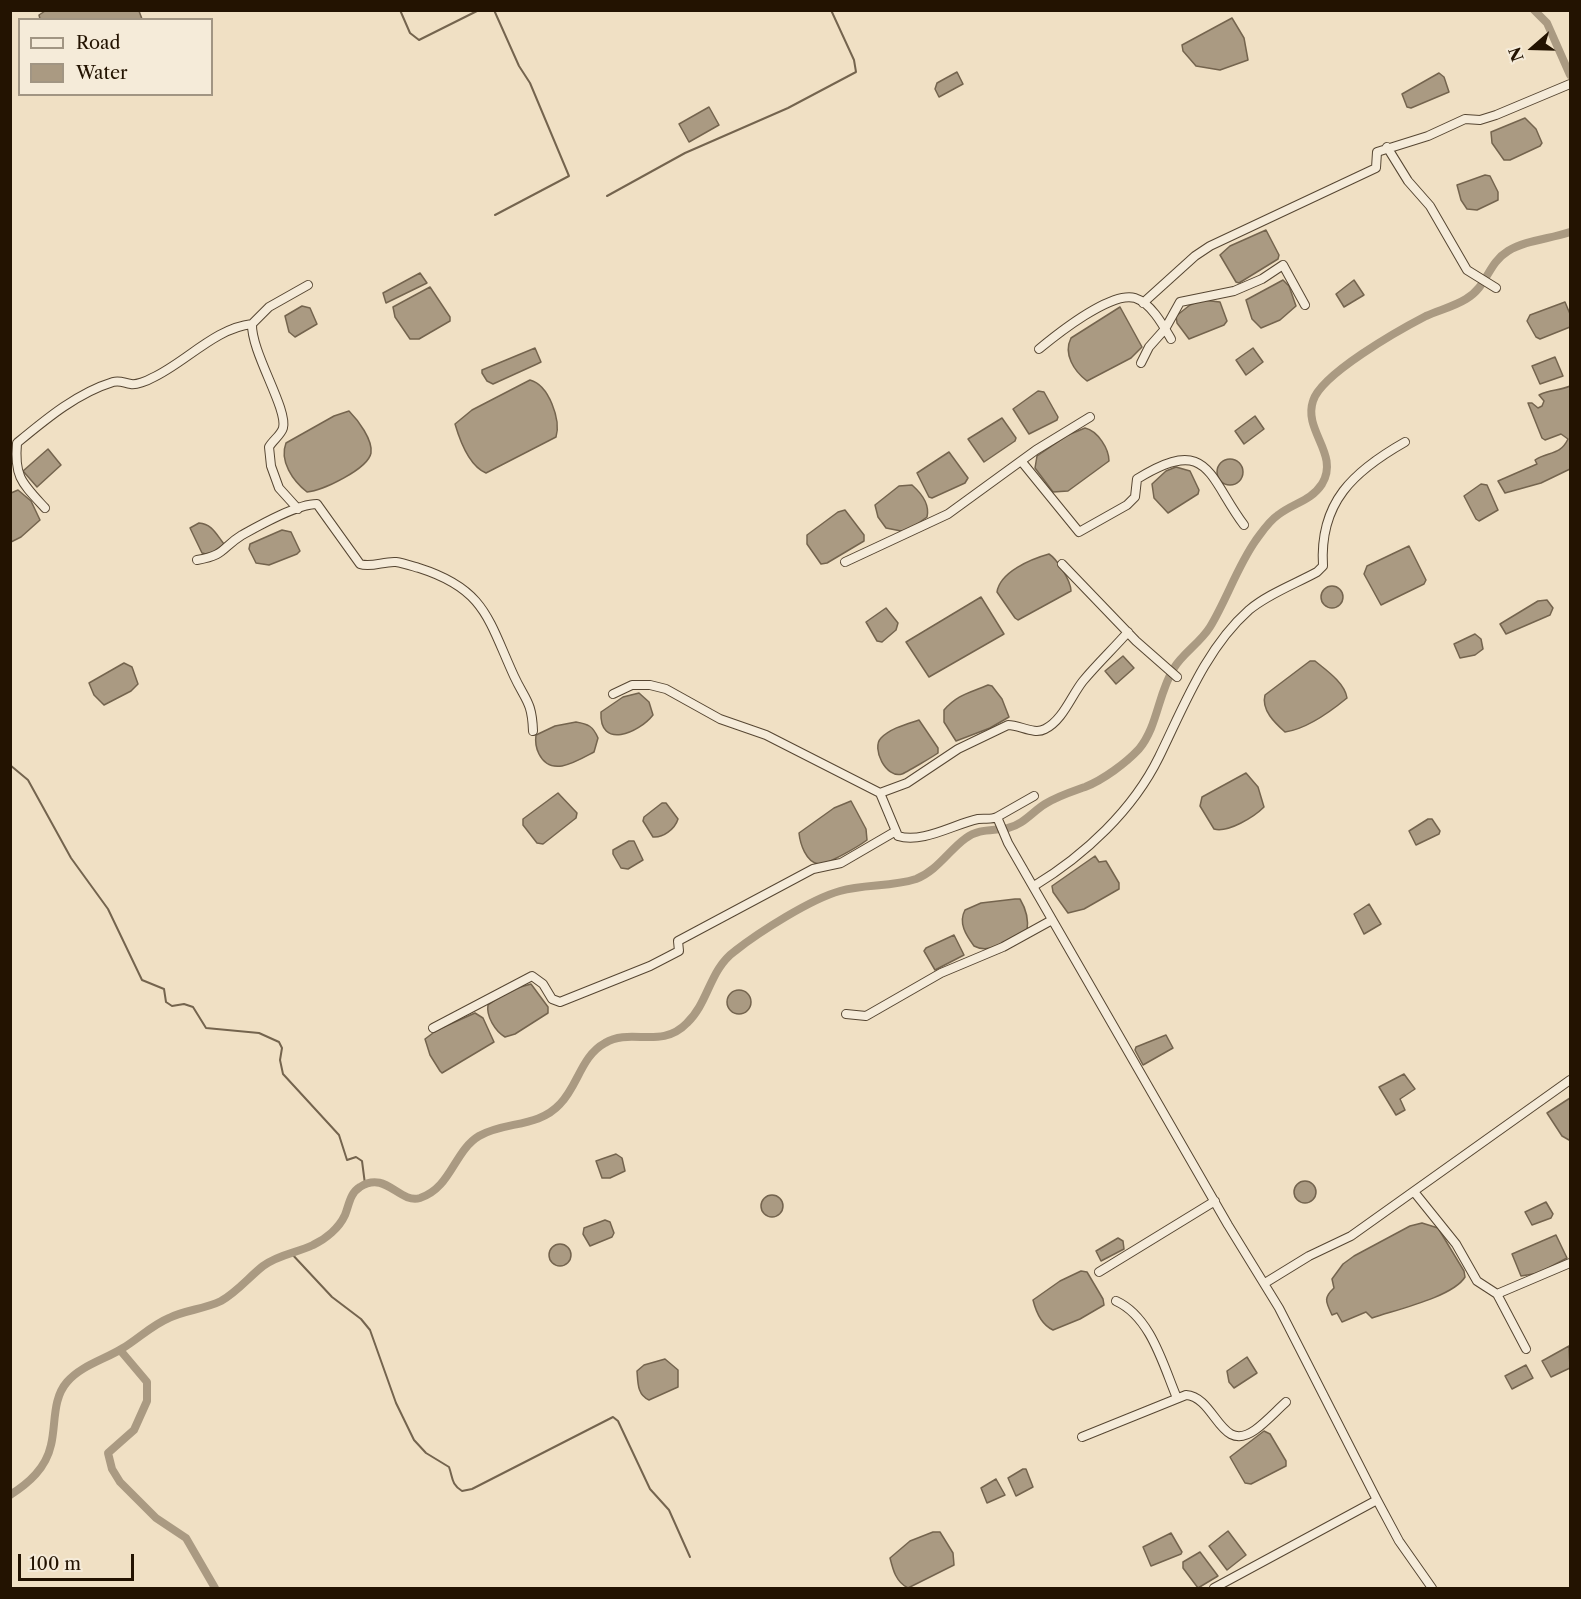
<!DOCTYPE html>
<html>
<head>
<meta charset="utf-8">
<style>
	body { margin:0 }
	#map { position:relative; width:1581px; height:1599px; overflow:hidden; background:#f0e0c4; font-family:"Libre Caslon Text",serif }
	canvas { display:block }
	.frame { position:absolute; inset:0; border:12px solid #231301; pointer-events:none }
	.legend { position:absolute; left:18px; top:18px; width:195px; height:78px; box-sizing:border-box; background:#f5ebd9; border:2px solid #a19583; margin:0; padding:8px 10px; list-style:none; font-size:18px; color:#231301 }
	.legend li { display:flex; align-items:center; gap:12px; height:30px }
	.legend b { width:30px; border:2px solid #a19583 }
	.north { position:absolute; left:1503px; top:18px; width:60px; height:60px; -webkit-text-stroke:4px #f5ebd9; paint-order:stroke; rotate:250deg; font-size:16px; font-weight:700; line-height:24px; text-align:center; color:#231301 }
	.north::after { content:''; display:block; margin:auto; width:21px; height:27px; background:#231301; clip-path:polygon(50% 0,100% 100%,50% 72%,0 100%) }
	.scale { position:absolute; left:18px; top:1554px; width:116px; height:27px; box-sizing:border-box; border:3px solid #231301; border-top:0; padding-left:8px; font-size:18px; line-height:21px; white-space:nowrap; color:#231301; -webkit-text-stroke:4px #f5ebd9; paint-order:stroke }
</style>
</head>
<body>
<div id="map">
<canvas width="1581" height="1599"></canvas>
<div class="frame"></div>
<ul class="legend">
<li><b style="height:8px;background:#f5ebd9"></b>Road</li>
<li><b style="height:16px;background:#aa9a82"></b>Water</li>
</ul>
<div class="north">N</div>
<div class="scale">100 m</div>
</div>
<script>
const c = document.querySelector('canvas').getContext('2d');
c.lineJoin = 'round';
function paint(path, color) {
  c.fillStyle = color;
  c.fill(path, 'evenodd');
}
function strokePath(path, color, width, dash) {
  c.strokeStyle = color;
  c.lineWidth = width;
  c.lineCap = dash ? 'butt' : 'round';
  c.setLineDash(dash || []);
  c.stroke(path);
}
const water = new Path2D(`
	M45,11H139L142,19H40L39,15Z
	M1232,18L1244,38L1248,60L1220,70L1196,66L1183,51L1182,45Z
	M957,72L963,84L939,97L935,89L937,83Z
	M1439,73L1444,77L1449,92L1411,108L1407,107L1402,94Z
	M709,107L719,125L689,142L679,124Z
	M1525,118L1536,129L1542,143L1540,146L1510,160H1504L1492,143L1491,132Z
	M1485,175L1490,176L1498,192V200L1477,210L1467,209L1461,200L1457,185Z
	M1266,230L1279,255L1278,259L1239,283L1236,282L1220,255L1230,246Z
	M420,273L427,283L386,303L383,293Z
	M1283,280L1289,286L1296,306L1280,320L1261,328L1252,319L1246,300Z
	M1354,280L1364,295L1344,307L1336,294Z
	M430,287L450,317V321L419,339H410L395,317L393,307Z
	M1202,300L1220,302L1227,321L1224,325L1189,339L1177,323L1176,316L1190,305Z
	M1565,302L1570,314V327L1540,339L1536,337L1527,321L1530,315Z
	M302,306L310,308L317,324L295,337L289,332L285,316Z
	M1120,307L1142,347L1131,358L1087,381C1074,371 1063,354 1071,338Z
	M535,348L541,362L537,364L493,384L487,381L482,373V370Z
	M1253,348L1263,362L1246,375L1236,360Z
	M1555,357L1563,376L1540,384L1532,366Z
	M530,380C549,385 561,420 556,437L486,473C469,466 460,441 455,424L472,410Z
	M1570,386V469L1541,483L1505,493L1498,481L1537,464L1535,460C1548,451 1560,456 1568,439L1561,434L1545,440L1542,438L1528,403H1532L1538,408L1542,406L1544,401L1539,395C1550,389 1559,391 1570,386Z
	M1038,391L1044,392L1058,417L1057,420L1029,434L1013,409Z
	M349,411C358,420 373,440 371,453C368,469 322,491 307,492C293,481 279,461 286,443L334,416Z
	M1255,416L1264,429L1244,444L1235,431Z
	M1002,418L1016,438L1015,441L984,462L968,439Z
	M1085,428C1098,431 1109,449 1109,461L1068,491L1053,492L1035,468L1037,456L1068,435Z
	M48,449L61,465L37,487L23,471Z
	M949,452L968,478L965,483L932,498L929,497L917,473Z
	M1217 472a13 13 0 1 1 26 0a13 13 0 1 1-26 0Z
	M1176,467L1190,471L1199,490L1198,494L1168,513L1154,498L1152,484L1166,471Z
	M1481,484L1487,485L1498,510L1479,521L1476,519L1464,496Z
	M912,485C921,493 930,505 927,517L906,532L886,528L878,517L875,505L899,486Z
	M18,490L31,501L40,520L21,537L11,542V493Z
	M845,510L864,535V541L827,563L821,564L807,544V535L838,512Z
	M199,523C212,524 216,534 224,544C219,552 211,556 202,553L190,528Z
	M282,530L291,532L300,551L297,554L269,565L256,563L249,549L250,544Z
	M1409,546L1426,580L1424,584L1381,605L1364,574L1367,566Z
	M1049,554C1057,559 1071,581 1071,591L1018,620L1015,618L997,592C1000,572 1031,559 1049,554Z
	M1321 597a11 11 0 1 1 22 0a11 11 0 1 1-22 0Z
	M981,597L1004,634L929,677L906,642Z
	M1547,600L1553,608L1550,615L1506,634L1500,624L1538,601Z
	M886,608L898,623L896,630L882,642L877,641L866,622Z
	M1475,634L1481,639L1483,649L1475,655L1460,658L1454,644Z
	M1123,656L1134,668L1116,684L1105,671Z
	M1310,661H1315C1326,670 1345,683 1347,698C1330,712 1307,729 1285,732C1275,723 1261,710 1265,695Z
	M124,663L132,667L138,684L131,691L104,705L94,695L89,683Z
	M988,685L992,686L1002,699L1009,717L990,728L956,741L944,722V710C958,694 970,693 988,685Z
	M639,693L649,702L653,715C639,733 599,750 601,712L623,697Z
	M919,720L938,748V753C934,756 905,773 902,774C886,779 871,748 881,738C891,728 907,724 919,720Z
	M576,722C588,724 593,726 598,738L594,752C577,761 551,778 539,754C536,748 535,742 536,735L555,726Z
	M1246,773L1258,787L1264,807C1254,817 1228,833 1214,829L1200,806L1202,797Z
	M558,793L577,813L576,818L543,844L537,843L523,825V819Z
	M851,801L866,829L867,840C859,846 827,865 819,864C806,863 800,843 799,833L834,808Z
	M662,803H666L678,819C675,829 663,838 653,837L643,821L644,817Z
	M1428,819H1432L1440,831L1439,834L1416,845L1409,831Z
	M629,841H634L643,860L628,869L621,868L613,854V850Z
	M1095,856L1099,862L1106,861L1119,883V889L1084,909L1068,913L1053,892L1052,886Z
	M1015,899H1020C1026,909 1029,919 1027,931C1012,939 990,955 974,946C966,935 958,923 965,910L981,903Z
	M1369,904L1381,924L1364,934L1354,914Z
	M954,935L964,955L935,970L924,951L926,948Z
	M531,984L548,1007V1013L515,1034L505,1037C495,1031 486,1016 488,1005L510,990Z
	M727 1002a12 12 0 1 1 24 0a12 12 0 1 1-24 0Z
	M475,1013L483,1018L494,1042L442,1073L440,1071L430,1055L425,1039L437,1030Z
	M1166,1035L1173,1048L1143,1065L1135,1050L1136,1047Z
	M1404,1074L1415,1089L1400,1099L1405,1110L1396,1115L1379,1087Z
	M1570,1098V1139L1569,1140L1562,1136L1547,1113Z
	M616,1154L622,1158L625,1171L610,1178H602L596,1161Z
	M1294 1192a11 11 0 1 1 22 0a11 11 0 1 1-22 0Z
	M761 1206a11 11 0 1 1 22 0a11 11 0 1 1-22 0Z
	M1546,1202L1553,1214L1551,1218L1532,1225L1525,1212Z
	M605,1220L610,1222L614,1233L612,1237L590,1246L583,1234L584,1228Z
	M1422,1223L1438,1228L1464,1271L1465,1277C1453,1297 1395,1310 1372,1318L1366,1312L1342,1322L1337,1313L1332,1315C1326,1302 1323,1298 1334,1288L1332,1279L1343,1264L1354,1256L1410,1226Z
	M1556,1235L1567,1258L1539,1273L1521,1276L1512,1254Z
	M1118,1238L1123,1241L1124,1249L1101,1261L1096,1251Z
	M549 1255a11 11 0 1 1 22 0a11 11 0 1 1-22 0Z
	M1081,1271L1087,1272L1103,1299L1104,1305L1080,1319L1053,1330C1042,1325 1036,1312 1033,1300L1060,1281Z
	M1569,1346L1570,1368L1551,1377L1542,1361Z
	M1247,1357L1257,1373L1234,1388L1229,1382L1227,1371Z
	M665,1359L678,1370V1387L649,1400C637,1395 638,1382 637,1371L644,1365Z
	M1526,1365L1533,1378L1512,1389L1505,1376Z
	M1264,1431L1270,1434L1286,1461V1466L1251,1484L1245,1483L1230,1457Z
	M1023,1469H1026L1033,1487L1016,1496L1008,1478Z
	M996,1479L1005,1495L987,1503L981,1488Z
	M1228,1531L1246,1555L1227,1570L1209,1546Z
	M933,1532H940L953,1553L954,1565L908,1588C896,1582 893,1570 890,1558L910,1541Z
	M1171,1533L1182,1552L1181,1554L1151,1566L1143,1547Z
	M1200,1552L1218,1576L1198,1588L1183,1568V1562Z`);
paint(water, '#aa9a82');
strokePath(water, '#74644e', 1.5);
strokePath(new Path2D(`
	M400,10L410,33L419,40L479,10
	M494,10L519,66L530,83L569,176L495,215
	M607,196L685,153L788,108L856,72L854,60L831,10
	M10,765L28,780L71,858L108,909L142,980L164,989L166,1002L172,1006L184,1004L193,1007L206,1028L259,1033L279,1042L282,1048L280,1060L283,1074L339,1135L347,1160L356,1157L362,1161L365,1184
	M290,1252L332,1297L361,1319L370,1330L396,1403L414,1440L426,1453L449,1467C453,1478 451,1484 462,1491L472,1489L613,1417L618,1421L650,1489L669,1510L690,1557`), '#74644e', 2);
strokePath(new Path2D(`
	M1534,10L1547,23L1570,75
	M120,1350L147,1382V1401L134,1430L108,1453L112,1469L120,1482L156,1518L186,1538L215,1588
	M10,1495C29,1483 46,1468 51,1445C56,1425 52,1399 67,1382C82,1365 104,1360 123,1348C138,1339 152,1325 169,1318C185,1310 205,1309 221,1301C237,1292 249,1277 263,1266C279,1254 297,1253 313,1245C326,1239 339,1228 345,1215C349,1205 350,1193 360,1187C386,1170 399,1204 420,1198C451,1188 454,1151 479,1136C505,1121 538,1128 560,1104C578,1086 581,1056 605,1043C631,1027 661,1050 687,1023C709,1002 709,970 735,951C759,932 811,899 840,891C864,884 892,887 916,879C937,871 949,850 966,838C979,828 994,831 1008,828C1024,824 1032,812 1045,804C1058,796 1071,792 1085,787C1103,780 1126,763 1139,749C1158,726 1158,693 1174,668C1183,653 1200,643 1210,627C1227,599 1237,567 1256,540C1262,532 1269,521 1278,515C1293,503 1311,501 1322,484C1340,454 1303,431 1313,401C1321,374 1399,330 1426,316C1439,310 1453,307 1466,299C1488,286 1487,264 1508,251C1526,240 1550,239 1570,232`), '#aa9a82', 8);
const minor = new Path2D(`
	M1387,147L1408,181L1430,206L1467,270L1496,288
	M1143,303L1195,256L1210,246L1376,168L1377,152L1428,136L1465,119L1480,120L1496,115L1570,84
	M1039,349C1056,335 1111,291 1135,298C1151,303 1163,325 1171,339
	M1141,363L1149,347L1165,329L1180,302L1234,291L1262,279L1283,265L1305,305
	M1022,462L1079,532L1127,505L1135,497L1137,479C1209,434 1208,477 1244,525
	M45,508C22,483 14,477 17,443C46,419 77,393 113,382C120,380 124,383 131,384C136,385 147,381 152,378C185,363 215,328 252,324
	M298,509L279,488L271,466L269,447C273,440 281,435 283,428C288,409 251,352 252,324L269,307L308,285
	M197,560C226,555 221,548 242,535C260,525 297,504 317,504L360,564C371,568 384,561 396,562C403,563 412,566 419,568C485,589 488,619 514,676C525,700 532,701 533,731
	M845,562L948,514L1036,450L1090,417
	M1062,564L1136,641L1177,677
	M613,694L632,685H650L666,689L720,719L766,735L880,793L907,783L958,749L1008,725C1020,725 1034,735 1045,729C1063,720 1071,696 1083,681C1097,664 1113,649 1128,632
	M880,793L898,836C922,844 954,824 978,819C985,818 991,820 997,817
	M1034,796L997,817L1008,843L1228,1225L1279,1308L1377,1500L1399,1541L1432,1588
	M1034,886C1085,855 1133,810 1159,757C1184,706 1206,648 1249,610C1268,594 1295,584 1317,572L1323,566C1319,502 1354,471 1405,442
	M846,1014L866,1016L941,973L1003,947L1052,920
	M433,1028L532,976L543,984L552,999L560,1002L650,966L679,951L678,941L813,869L841,863L896,831
	M1415,1193L1456,1244L1477,1281L1497,1294
	M1099,1272L1215,1201
	M1265,1283L1309,1256L1351,1236L1570,1080
	M1116,1301C1151,1317 1163,1365 1177,1398
	M1526,1349L1497,1294L1570,1263
	M1082,1437L1186,1395C1216,1397 1220,1455 1255,1430C1266,1422 1276,1411 1286,1402
	M1214,1588L1377,1500`);
strokePath(minor, '#564632', 10);
strokePath(minor, '#f5ebd9', 8);
</script>
</body>
</html>
